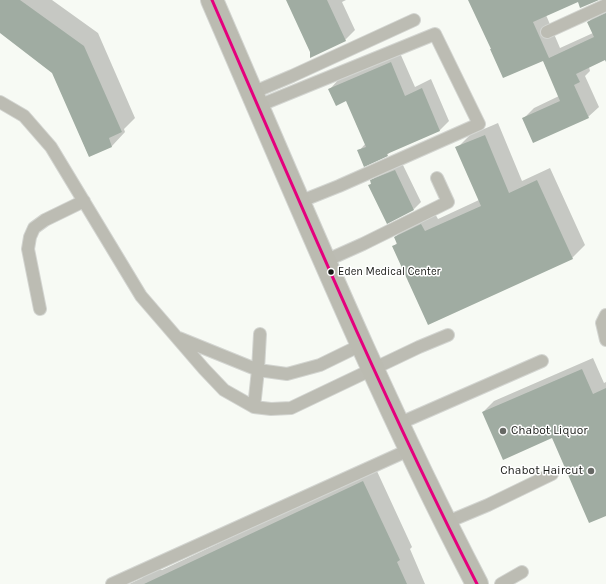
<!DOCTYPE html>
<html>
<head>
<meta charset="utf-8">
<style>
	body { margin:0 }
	canvas { display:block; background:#f7faf4 }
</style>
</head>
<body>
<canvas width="606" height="584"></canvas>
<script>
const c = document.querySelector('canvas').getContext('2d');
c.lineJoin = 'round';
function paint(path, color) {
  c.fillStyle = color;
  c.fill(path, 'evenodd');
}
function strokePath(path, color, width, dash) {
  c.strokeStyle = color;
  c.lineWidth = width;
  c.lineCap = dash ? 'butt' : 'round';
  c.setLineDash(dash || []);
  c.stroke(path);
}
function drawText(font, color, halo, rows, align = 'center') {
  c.font = font + ' Karla,sans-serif';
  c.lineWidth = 3;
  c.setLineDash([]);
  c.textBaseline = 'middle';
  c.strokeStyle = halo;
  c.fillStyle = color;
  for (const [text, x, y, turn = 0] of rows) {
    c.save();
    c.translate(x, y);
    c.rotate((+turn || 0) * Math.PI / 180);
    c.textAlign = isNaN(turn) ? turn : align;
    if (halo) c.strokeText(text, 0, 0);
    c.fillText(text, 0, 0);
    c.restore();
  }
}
paint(new Path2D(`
	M0,0H52L98,33L135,118L124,129L125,132L112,146L89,156L53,72L0,32Z
	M288,0H346L342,2L355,30L345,40L311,51Z
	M469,0H597L578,1L546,15L560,48L593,33L588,22L599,12L606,8V59L589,67L590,71L585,76L599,107L588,117L523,119L534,108L559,96L543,60L492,49Z
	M400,53L415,87L431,79L449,121L440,130L391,151L387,155L359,151L366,143L347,100L330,89L339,79Z
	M498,123L522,181L550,168L585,245L572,258L394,246L397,243L395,237L408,224L434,212L438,219L479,200L457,148L470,135Z
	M402,163L421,202L414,209L370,185L372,183L371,181L379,173Z
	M593,358L604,383L606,382V515L553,437L483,412L494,401Z
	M376,469L412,547L410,549L425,584H129L142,578L152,568L162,570Z`), '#0003');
paint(new Path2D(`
	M0,0H20L84,46L122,132L109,138L112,147L89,157L52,73L0,33Z
	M286,0H327L346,41L310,58V52Z
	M468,0H599L580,8L578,2L533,22L549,58L594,37L587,22L606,13V62L605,60L576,74L580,82L574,85L589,118L533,143L522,118L560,101L543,61L503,78L490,49H491Z
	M391,62L405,96L422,88L440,131L387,154L388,156L364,167L357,150L366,147L346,101L336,106L328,89Z
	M485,135L509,193L537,180L573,259L428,325L392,246L397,244L394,237L421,224L425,231L481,206L455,147Z
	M395,170L414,210L387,224L368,185L371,184L370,180Z
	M582,369L593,394L606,388V516L589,523L552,438L503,460L482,412Z
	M363,481L400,560L397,562L407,584H144Z`), '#a0aca2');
const service = new Path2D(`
	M547,32L606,5
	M252,93L292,76L414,20
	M0,102L24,116L51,147L141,296L204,369L224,390L254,407L271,409L291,408L419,347L448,335
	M258,106L435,34L479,124L339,186L299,202
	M325,261L363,244L448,202L437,178
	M40,309L28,249L30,237L34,228L45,220L84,201
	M606,315L602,323L606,340
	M179,338L258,370L287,374L320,365L361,345
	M254,407L258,370L260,334
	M398,424L542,361
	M445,523L488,505L552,474
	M112,584L411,449
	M501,584L522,572`);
const secondary = new Path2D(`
	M212,0C297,196 378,394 477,584`);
strokePath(service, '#d3d5d1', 14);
strokePath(secondary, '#d3d5d1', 24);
strokePath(service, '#bcbcb3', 12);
strokePath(secondary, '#bbbbb1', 22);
strokePath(new Path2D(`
	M212,0C297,196 380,393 477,584`), '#e5007d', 3);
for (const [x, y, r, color] of [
	[331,272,3.5,"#181a16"],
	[503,431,4,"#666864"],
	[591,471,4,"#666864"]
]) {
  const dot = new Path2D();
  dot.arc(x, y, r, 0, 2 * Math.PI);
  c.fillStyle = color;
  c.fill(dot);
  strokePath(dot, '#fff', 1.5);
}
drawText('11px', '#181a16', '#fff', [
	["Eden Medical Center",338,272]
], 'left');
drawText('12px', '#181a16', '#fff', [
	["Chabot Liquor",511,431],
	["Chabot Haircut",583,471,"right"]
], 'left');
</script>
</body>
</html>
